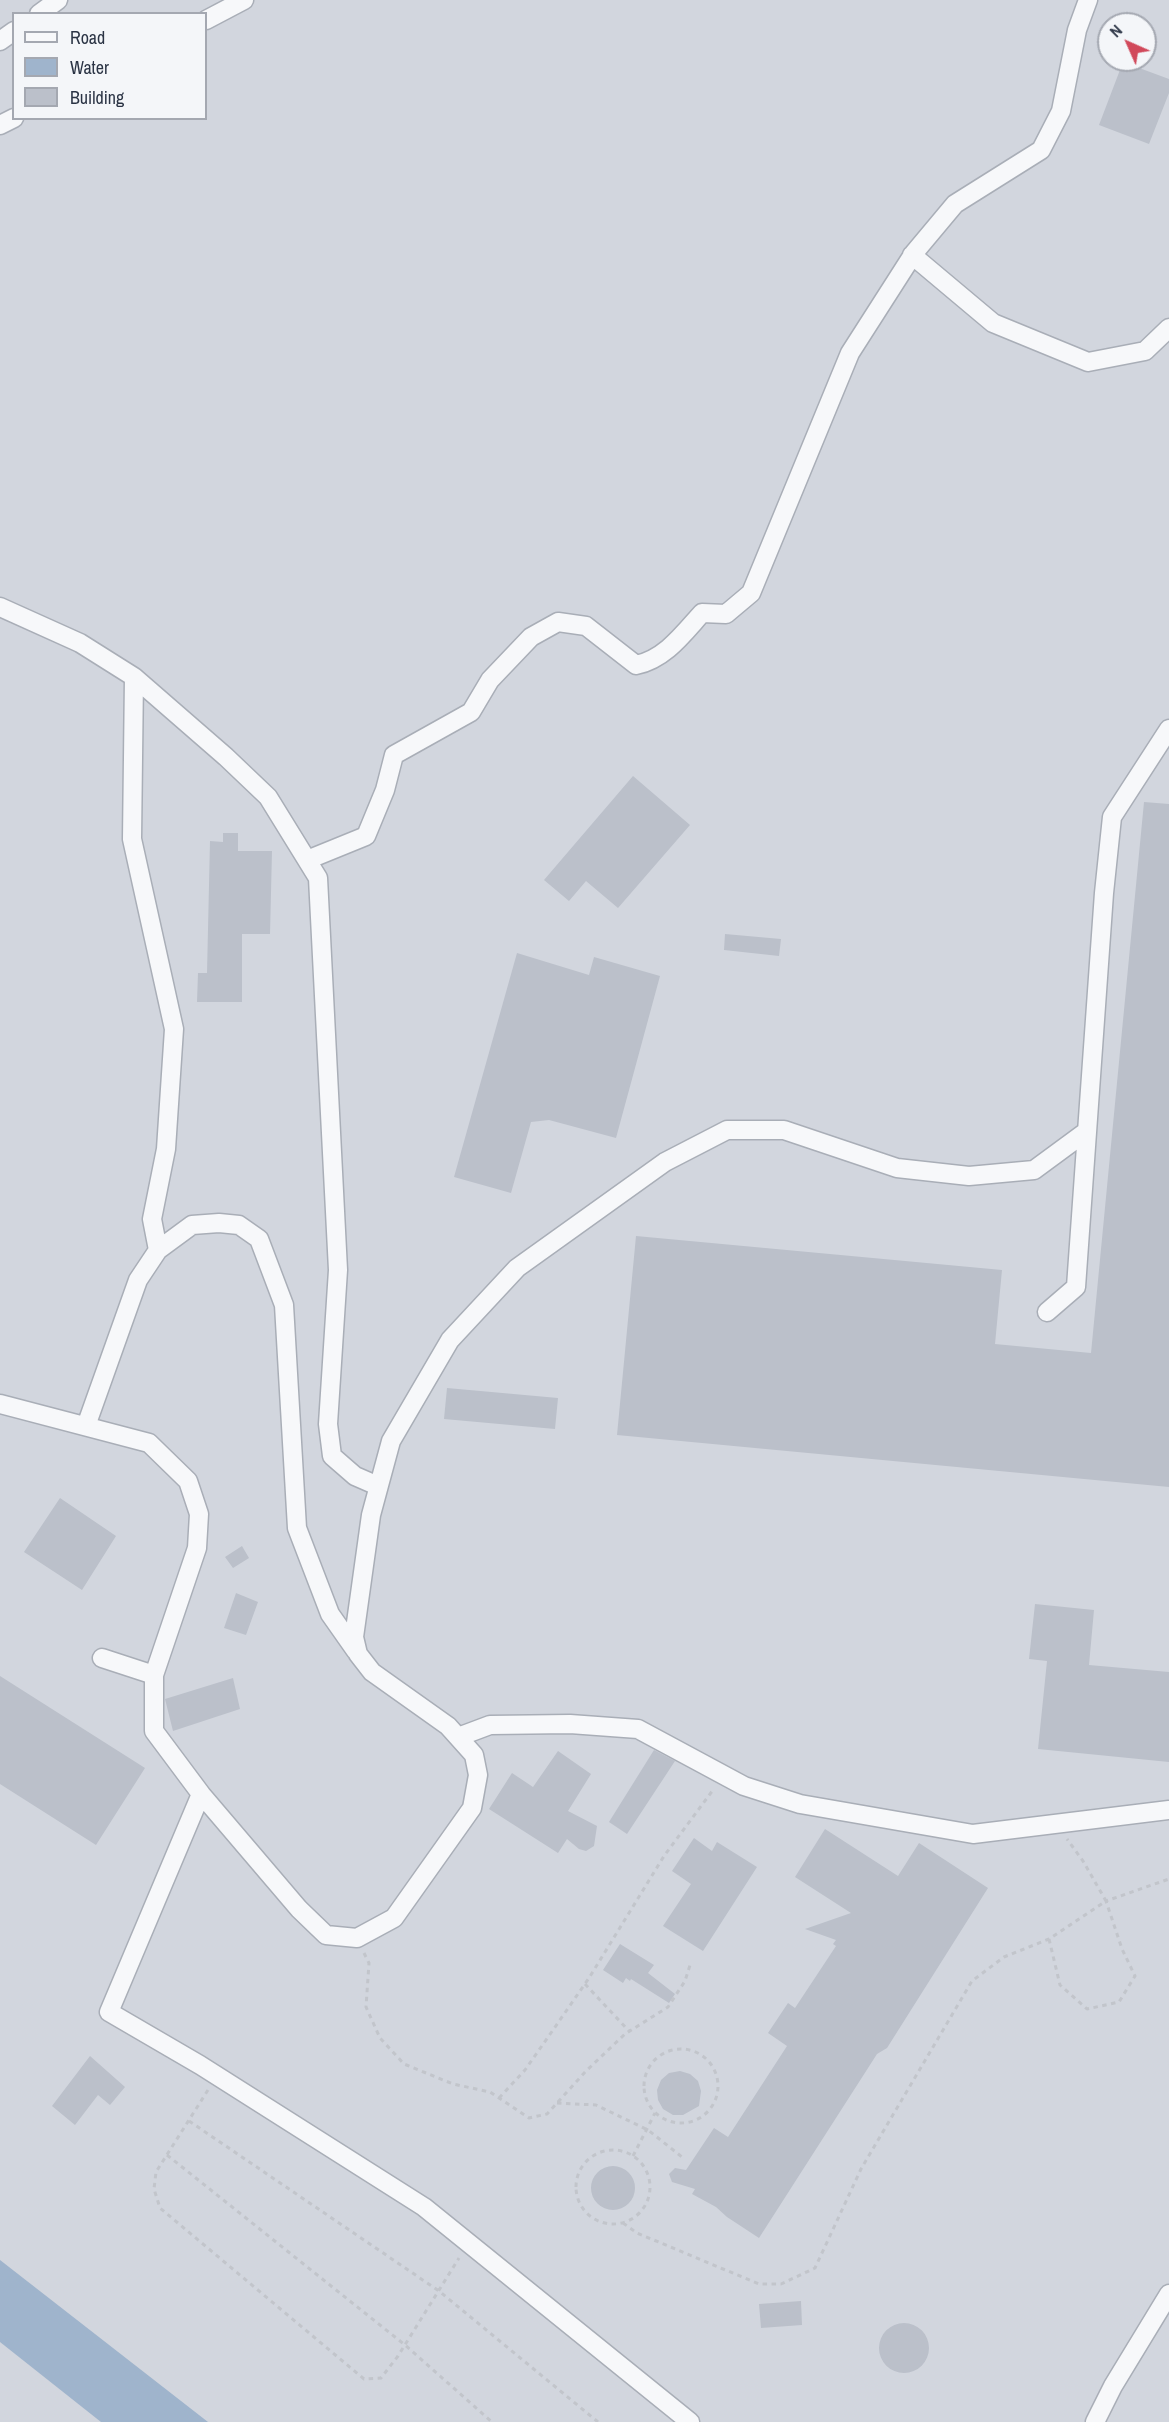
<!DOCTYPE html>
<html>
<head>
<meta charset="utf-8">
<style>
	body { margin:0 }
	#map { position:relative; width:1169px; height:2422px; overflow:hidden; background:#e4e7ec; font-family:"Archivo Narrow",sans-serif }
	canvas { display:block }
	.legend { position:absolute; left:12px; top:12px; width:195px; height:108px; box-sizing:border-box; background:#f4f6f9; border:2px solid #a4a8b1; margin:0; padding:8px 10px; list-style:none; font-size:18px; color:#2b3445 }
	.legend li { display:flex; align-items:center; gap:12px; height:30px }
	.legend b { width:30px; border:2px solid #a4a8b1 }
	.north { position:absolute; left:1097px; top:12px; width:60px; height:60px; box-sizing:border-box; background:#f4f6f9; border:2px solid #a4a8b1; border-radius:50%; rotate:315deg; font-size:16px; font-weight:700; line-height:24px; text-align:center; color:#2b3445 }
	.north::after { content:''; display:block; margin:auto; width:21px; height:27px; background:#d1495b; clip-path:polygon(50% 0,100% 100%,50% 72%,0 100%) }
</style>
</head>
<body>
<div id="map">
<canvas width="1169" height="2422"></canvas>
<ul class="legend">
<li><b style="height:8px;background:#f7f8fa"></b>Road</li>
<li><b style="height:16px;background:#9fb4cc"></b>Water</li>
<li><b style="height:16px;background:#bbc0ca"></b>Building</li>
</ul>
<div class="north">N</div>
</div>
<script>
const c = document.querySelector('canvas').getContext('2d');
c.lineJoin = 'round';
function paint(path, color) {
  c.fillStyle = color;
  c.fill(path, 'evenodd');
}
function strokePath(path, color, width, dash) {
  c.strokeStyle = color;
  c.lineWidth = width;
  c.lineCap = dash ? 'butt' : 'round';
  c.setLineDash(dash || []);
  c.stroke(path);
}
paint(new Path2D(`
	M0,0H1169V2422H0ZM14,14H206V118H14ZM1109,24H1145V60H1109Z`), '#d2d6de');
paint(new Path2D(`
	M0,2260L208,2422H101L0,2342Z`), '#9fb4cc');
paint(new Path2D(`
	M1123,62L1169,79V93L1149,144L1099,125Z
	M633,776L690,825L618,908L586,881L569,901L544,880Z
	M1144,802L1169,804V1487L617,1435L636,1236L1002,1270L995,1344L1091,1353Z
	M223,833H238V851H272L270,934H242V1002H197L198,973H207L210,841L223,842Z
	M725,934L781,939L779,956L724,950Z
	M517,953L589,975L594,957L660,976L616,1138L549,1120L531,1122L511,1193L454,1177Z
	M447,1388L558,1398L555,1429L444,1419Z
	M60,1498L116,1536L82,1590L24,1552Z
	M242,1546L249,1558L233,1568L225,1557Z
	M236,1593L258,1602L246,1635L224,1628Z
	M1035,1604L1094,1610L1089,1665L1169,1672V1762L1038,1749L1047,1661L1029,1659Z
	M0,1676L145,1768L96,1845L0,1784Z
	M233,1678L240,1709L173,1731L165,1699Z
	M654,1750L675,1761L627,1834L609,1822Z
	M558,1751L591,1774L568,1811L597,1826L594,1846L586,1851L579,1849L567,1839L558,1853L489,1809L512,1773L533,1787Z
	M825,1829L898,1876L919,1843L988,1888L887,2048L877,2054L759,2238L727,2217L716,2207L692,2194L695,2189L672,2182L669,2174L675,2168L686,2170L714,2128L728,2137L787,2046L768,2033L788,2003L795,2008L836,1946L833,1944L836,1940L805,1929L851,1913L795,1877Z
	M694,1838L712,1851L717,1842L757,1867L703,1951L663,1926L691,1884L672,1871Z
	M620,1944L654,1965L648,1973L675,1994L669,2003L631,1979L630,1981L626,1978L623,1983L603,1970Z
	M90,2056L125,2087L110,2105L98,2095L75,2125L52,2106Z
	M680,2071L690,2074L698,2081L701,2091L699,2106L683,2115H673L663,2109L658,2100L657,2090L661,2080L669,2073Z
	M591 2188a22 22 0 1 1 44 0a22 22 0 1 1-44 0Z
	M801,2301L802,2325L761,2328L759,2304Z
	M879 2348a25 25 0 1 1 50 0a25 25 0 1 1-50 0Z`), '#bbc0ca');
const minor = new Path2D(`
	M39,14L58,0
	M206,20L244,0
	M0,41L14,31
	M0,125L14,118
	M912,255L993,323L1088,362L1145,351L1169,328
	M0,607L80,643L134,677L132,839L174,1029L166,1149L152,1219L158,1250
	M134,677L226,757L268,797L318,878L338,1270L328,1424L332,1456L355,1476L378,1486
	M307,860L366,836L385,790L394,755L471,712L490,680L531,637L558,622L586,626L636,665C665,659 683,634 702,613L726,614L751,593L850,353L914,253L955,204L1041,150L1061,111L1077,30L1088,0
	M1047,1312L1076,1287L1104,893L1112,817L1169,729
	M0,1404L149,1443L188,1481L199,1514L197,1548L154,1675V1731L201,1794L109,2012L200,2065L424,2207L690,2422
	M86,1426L138,1280L158,1250L192,1225L219,1223L239,1225L259,1239L284,1305L297,1528L330,1614L356,1651
	M102,1658L154,1675
	M458,1737L490,1725L570,1724L638,1729L744,1786L800,1804L973,1834L1169,1810
	M201,1794L299,1909L326,1935L357,1938L394,1918L472,1808L478,1775L474,1755L448,1726L372,1672L358,1654L354,1637L371,1515L391,1441L450,1340L517,1268L665,1162L727,1130H784L897,1168L969,1176L1034,1170L1087,1131
	M1095,2422L1113,2386L1169,2294`);
strokePath(minor, '#a9aeb7', 21);
strokePath(new Path2D(`
	M1049,1939L1060,1985L1087,2009L1119,2002L1135,1976L1122,1949L1106,1901L1169,1879
	M364,1953L369,1963L366,2007L380,2038L404,2064L453,2084L490,2092L529,2118L547,2114L586,2071L625,2034L668,2007L685,1981L691,1962
	M585,1984L629,2031
	M644 2086a37 37 0 1 1 74 0a37 37 0 1 1-74 0Z
	M208,2090L156,2172L154,2189L160,2208L364,2379L381,2378L398,2356L459,2258
	M499,2098L525,2070L553,2030L589,1978L664,1856L713,1790
	M557,2103L596,2105L648,2130L682,2157
	M189,2121L439,2291L598,2422
	M576 2187a37 37 0 1 1 74 0a37 37 0 1 1-74 0Z
	M167,2155L405,2345L492,2422
	M633,2156L655,2113
	M623,2223L637,2233L759,2284H781L815,2268L861,2169L972,1981L1004,1957L1049,1939L1106,1901L1083,1861L1067,1839`), '#c2c5cb', 3, [4.5, 4.5]);
strokePath(minor, '#f7f8fa', 18);
</script>
</body>
</html>
